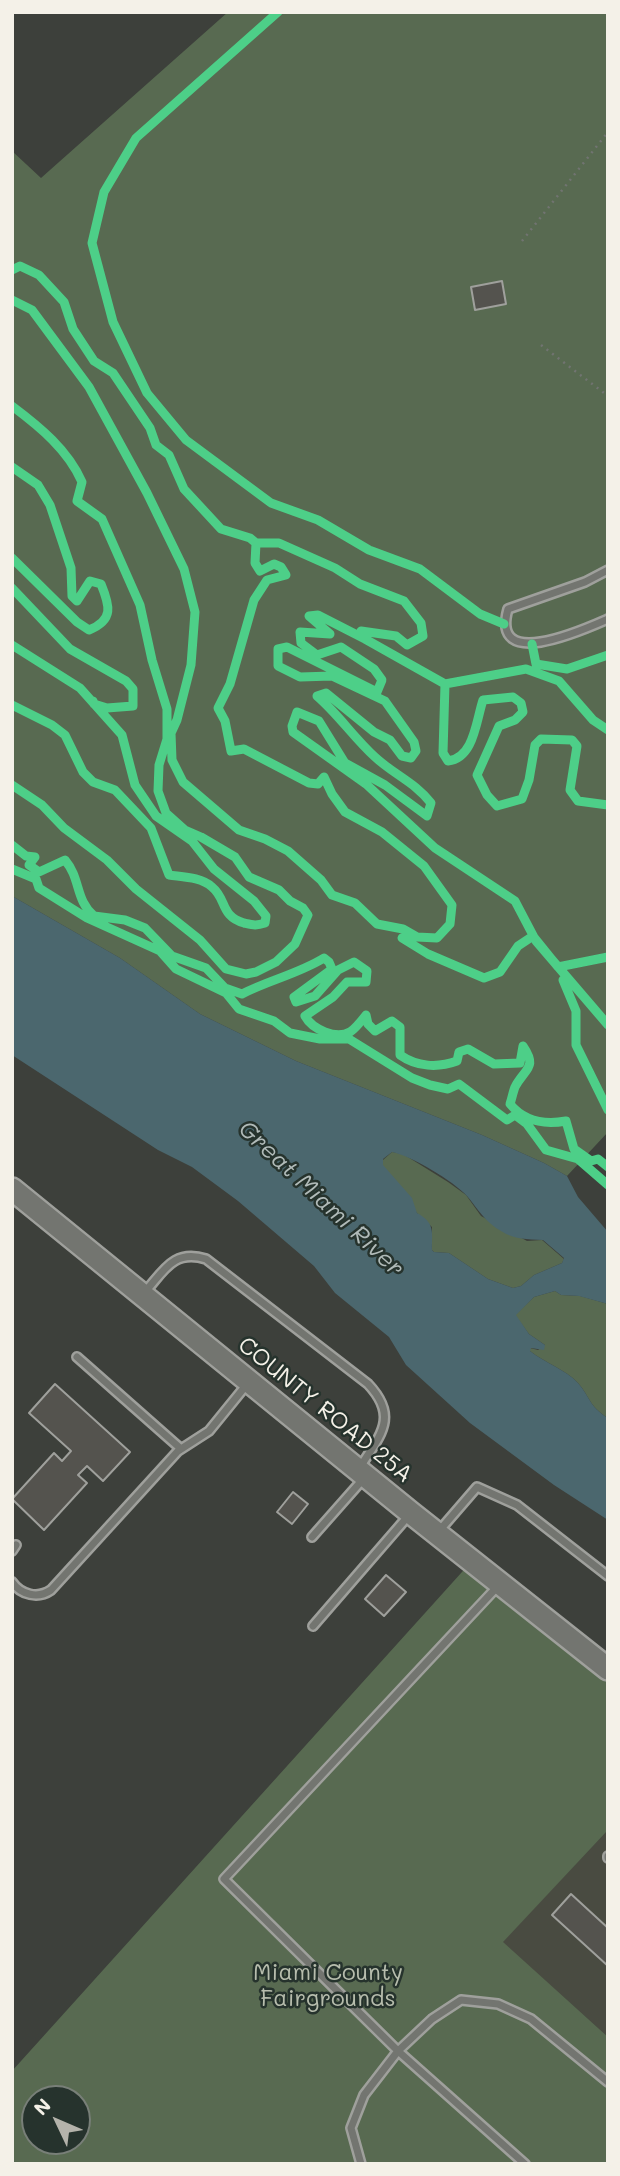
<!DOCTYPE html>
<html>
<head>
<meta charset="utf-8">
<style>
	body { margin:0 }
	#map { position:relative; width:620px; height:2176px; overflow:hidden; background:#3d403b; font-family:Mali,sans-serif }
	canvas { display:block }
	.frame { position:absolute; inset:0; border:14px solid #f4f1e8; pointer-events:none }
	.north { position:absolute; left:21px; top:2085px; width:70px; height:70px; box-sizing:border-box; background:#26332d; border:2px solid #787f78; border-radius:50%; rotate:314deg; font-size:19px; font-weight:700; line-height:28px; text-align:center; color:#f4f1e8 }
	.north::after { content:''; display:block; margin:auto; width:24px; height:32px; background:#b4b3ab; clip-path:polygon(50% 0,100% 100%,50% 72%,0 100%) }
</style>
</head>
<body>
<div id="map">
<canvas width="620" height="2176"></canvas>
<div class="frame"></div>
<div class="north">N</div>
</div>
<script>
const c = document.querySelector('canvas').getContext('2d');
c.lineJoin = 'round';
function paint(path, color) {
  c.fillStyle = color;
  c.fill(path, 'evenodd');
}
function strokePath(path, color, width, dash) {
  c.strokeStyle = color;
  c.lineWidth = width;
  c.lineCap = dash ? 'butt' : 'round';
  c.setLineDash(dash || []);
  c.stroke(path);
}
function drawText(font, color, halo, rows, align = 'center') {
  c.font = font + ' Mali,sans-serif';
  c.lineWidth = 5;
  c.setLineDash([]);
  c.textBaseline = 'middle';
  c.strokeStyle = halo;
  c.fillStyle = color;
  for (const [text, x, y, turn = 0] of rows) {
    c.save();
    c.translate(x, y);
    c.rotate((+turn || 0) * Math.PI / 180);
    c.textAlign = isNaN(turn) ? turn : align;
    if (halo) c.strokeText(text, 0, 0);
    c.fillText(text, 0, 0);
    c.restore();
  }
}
paint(new Path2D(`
	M608,1830V2037L502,1942Z`), '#494b41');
paint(new Path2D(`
	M228,12H608V1132L567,1176L544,1163L482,1135L296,1061L200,1014L120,958L12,896V151L41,178Z
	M392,1152L403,1154L448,1182L466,1195L481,1216L527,1241L542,1240L564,1259L562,1263L534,1275L521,1286L513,1288L488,1279L449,1253L434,1252L432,1250V1227L417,1213L382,1165L383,1160Z
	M555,1291L561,1295L580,1296L608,1304V1418C588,1405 591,1398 578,1383C565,1369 545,1363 530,1351V1348L538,1350L545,1345L529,1334L515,1315L534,1297Z
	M471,1562L608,1669V1830L503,1942L608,2037V2164H12V2071ZM35,2099H77V2141H35Z`), '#586a51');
paint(new Path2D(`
	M12,896L120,958L200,1014L296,1061L482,1135L544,1163L567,1176L578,1197L608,1232V1304L579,1296L561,1295L555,1291L534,1297L516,1315L529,1334L545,1345L544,1350L531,1348L530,1351C545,1363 565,1369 578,1383C591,1398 588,1405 608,1418V1520L554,1485L470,1423L406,1365L389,1337L335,1293L314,1266L238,1201L192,1167L158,1150L12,1055ZM392,1152C412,1156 453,1181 467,1196C478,1209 485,1222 501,1231C515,1240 527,1239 543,1240L564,1258L562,1263L534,1275L521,1286L513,1288L488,1279L449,1253L434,1252L432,1250C432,1231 435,1223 417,1213L412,1198L383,1165V1159Z`), '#4b676e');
const building = new Path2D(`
	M502,281L506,304L475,310L471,287Z
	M55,1384L130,1452L103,1481L87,1466L78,1475L87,1483L44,1530L12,1499L54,1453L62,1461L71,1451L29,1413Z
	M293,1492L308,1504L292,1524L277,1512Z
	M386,1575L406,1592L384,1616L365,1599Z
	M571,1894L608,1928V1966L552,1915Z`);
paint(building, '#54534e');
strokePath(building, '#9fa09c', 2);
const lane = new Path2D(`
	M608,570L585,582L508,609C490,672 583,630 608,619
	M144,1293C164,1271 173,1249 206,1259L368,1384C400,1418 379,1436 359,1469
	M77,1357L180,1448
	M439,1531L477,1487L517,1505L608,1576
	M312,1537L365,1477
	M12,1551L16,1545
	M12,1582C21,1595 38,1599 51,1590L178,1451L209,1431L248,1383
	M498,1586L224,1879L398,2051L525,2164
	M313,1626L410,1514
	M608,1856V1858
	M361,2164L351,2128L364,2095L398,2051L432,2019L461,2000L498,2004L531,2019L608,2082`);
const secondary = new Path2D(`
	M12,1189L411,1513L608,1669`);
strokePath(lane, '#9fa09c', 12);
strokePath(secondary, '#9fa09c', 26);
strokePath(new Path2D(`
	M522,241L608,132
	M541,345L608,396`), '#717471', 2.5, [2, 5]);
strokePath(lane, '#737570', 7);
strokePath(secondary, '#737570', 21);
strokePath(new Path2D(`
	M278,12L136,138L104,192L92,243L113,322L147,393L186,440L271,503L318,520L369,550L420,569L480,614L504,624
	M12,270L20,266L39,275L64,302L73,329L94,361L113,373L150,428L156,445L169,455L184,489L221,529L250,538L256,543L255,563L260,571L274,564L281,567L286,575L267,580L254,600L230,684L218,708L225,721L231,751L244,749L309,783L318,784L324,777L332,794L345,812L382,832L424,866L452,905L450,924L437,938L417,937L403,929L377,924L355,903L332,895L321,880L288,851L265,839L239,830L183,782L172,760L171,733L177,720L191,665L195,612L184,569L147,493L89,387L32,310L12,300
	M12,406C40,427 68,450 82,482L77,501L102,519L140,605L152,660L167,709V739L159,765L158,791L166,813L185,830L201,837L235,857L249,877L279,890L290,901L303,908L308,915L295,944L276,962L256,972L246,974L226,969L200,940L136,889L107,860L64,828L42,805L12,785
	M12,467L38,485L50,505L71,568L72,596L77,601L90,581L101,584C110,606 114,620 89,630L77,622L12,558
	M256,543H279L335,568L360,584L404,601L421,623L423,636L407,645L396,636L361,631
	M12,588L70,649L126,681L133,689V706L107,708L94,704L93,701
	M532,644L536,664L567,669L608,655
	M12,645L80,688L122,735L135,785L156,816L192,841L214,869L254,901L266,916L265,923C256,926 253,925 244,923C220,916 227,899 212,887C201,877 183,877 169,875L151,828L115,790L93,782L83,772L65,735L52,725L12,705
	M445,684L365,639L318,615L309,616L330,634L300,632L301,643L317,655L341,647L374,669L382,680L377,692L287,647L278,649V666L300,677L332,676L385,701L414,742L416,751L411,758L402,756L390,740L374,732L326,693L317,696C339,715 354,738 375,757C393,774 416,783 431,803L427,816L385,785L345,763L319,721L297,712L292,726L293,732L366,784L435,848L515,901L536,941L608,1025
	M445,684L443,753L448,761C474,758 476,721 483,700L513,697L521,703L523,712L515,720L499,726L477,775L487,795L497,806L522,799L529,780L535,745L541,739L572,740L577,746L570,790L578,801L608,805
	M445,684L526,669L559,681L593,720L608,730
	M12,845L26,856L35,857L29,865L39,872L65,860C81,879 75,900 94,916L125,920L145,928L172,956L206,968L225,988L242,994C269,980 298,974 324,958L329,962L332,969L294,997L296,1002L315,996L338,970L354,962L367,971L366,982H347L333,997L305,1016C312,1029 336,1040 350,1032C356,1028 362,1020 366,1015L368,1024L375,1031L392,1021L400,1027V1055C417,1067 438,1068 457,1061L459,1052L468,1049L494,1064L520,1063L523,1046C538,1068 525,1068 515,1087C513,1092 512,1098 510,1104C524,1121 544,1125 566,1121L574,1149L591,1161L598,1159L608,1167
	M12,869L36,879L39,888L87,918L160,951L176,969L226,993L239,1009L274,1021L290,1033L320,1039H349L412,1078L430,1085L448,1089L459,1084L507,1120L515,1115L527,1124L546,1150L578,1159L608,1185
	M402,938L428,954L484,978L500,972L518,946L533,936L558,967L608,957
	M563,980L576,1011V1045L608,1110`), '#4dcf88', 9);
drawText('23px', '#f4f1e8', '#26332d', [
	["COUNTY ROAD 25A",325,1410,39]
]);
drawText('23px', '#b7bdad', '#26332d', [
	["Miami County",328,1973],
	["Fairgrounds",328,1999]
]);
drawText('italic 24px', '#b1bbb9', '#26332d', [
	["Great Miami River",321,1199,43]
]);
</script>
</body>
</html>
